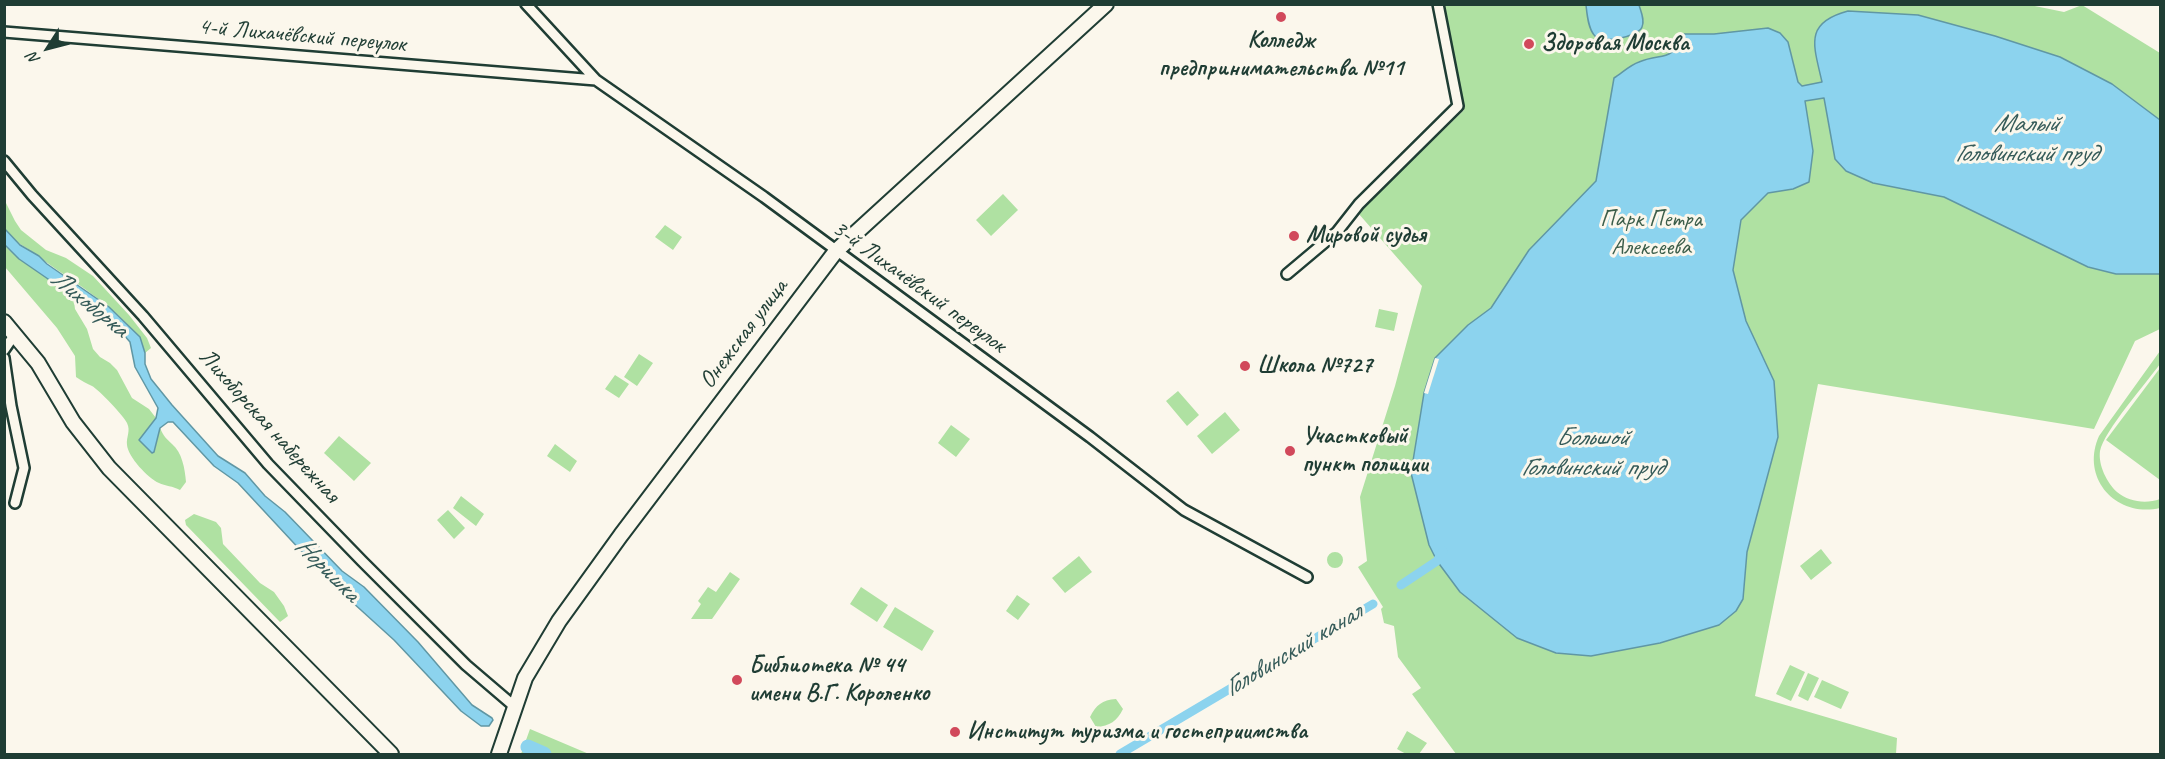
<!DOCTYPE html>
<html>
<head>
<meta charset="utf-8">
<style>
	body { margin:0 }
	#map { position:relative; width:2165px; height:759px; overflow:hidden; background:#fbf7ec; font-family:Caveat,sans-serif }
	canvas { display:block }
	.frame { position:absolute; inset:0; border:6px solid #1f3d34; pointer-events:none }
	.north { position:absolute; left:18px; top:18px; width:60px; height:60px; -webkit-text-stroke:4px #fbf7ec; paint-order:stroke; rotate:234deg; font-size:16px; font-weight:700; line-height:24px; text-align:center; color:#1f3d34 }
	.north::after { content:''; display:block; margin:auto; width:21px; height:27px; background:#1f3d34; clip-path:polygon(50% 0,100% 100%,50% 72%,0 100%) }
</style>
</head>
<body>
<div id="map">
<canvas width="2165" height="759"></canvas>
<div class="frame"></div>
<div class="north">N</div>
</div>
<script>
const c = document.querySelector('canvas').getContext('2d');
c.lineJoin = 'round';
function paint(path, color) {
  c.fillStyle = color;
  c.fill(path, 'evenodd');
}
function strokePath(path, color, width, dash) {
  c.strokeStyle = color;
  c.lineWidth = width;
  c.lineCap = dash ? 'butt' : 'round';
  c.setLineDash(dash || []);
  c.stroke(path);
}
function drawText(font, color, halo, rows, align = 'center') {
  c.font = font + ' Caveat,sans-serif';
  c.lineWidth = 6;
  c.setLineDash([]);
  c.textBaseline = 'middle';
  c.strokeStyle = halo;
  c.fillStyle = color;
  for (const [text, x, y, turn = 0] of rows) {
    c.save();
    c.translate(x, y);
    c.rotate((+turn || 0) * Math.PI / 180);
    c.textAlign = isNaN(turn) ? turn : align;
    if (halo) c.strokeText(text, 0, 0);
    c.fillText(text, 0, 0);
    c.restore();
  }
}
paint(new Path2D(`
	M2025,4L2064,12L2082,5L2160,53V329L2135,341L2094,429L1818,384L1755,696L1897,738L1896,754H1456L1412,694L1421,688L1398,657L1394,626L1384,623L1381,609L1383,607L1358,567L1367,561L1360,497L1395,386L1422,286L1358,213L1464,110L1442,5Z
	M1003,194L1018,210L991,236L976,220Z
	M4,199L15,221L21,230L46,250L66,258L93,276L129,315L147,338L151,348L145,353C137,317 67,279 38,256C28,247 13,243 6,230C2,222 5,208 4,199Z
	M665,225L682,237L673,250L655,237Z
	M4,245L19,259L73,294L75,309L87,329L93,349L100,357L110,363L117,370L132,398L149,409L156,418L153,423L155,449L160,428C164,437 166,438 172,444C182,452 185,469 186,482L180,490C173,486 165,486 159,483C148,478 128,457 127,445C126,437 131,431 127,423C124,416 98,389 92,386C86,383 82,381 76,377L75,356L57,328L5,267Z
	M1379,309L1398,313L1394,331L1375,327Z
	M2160,351V364C2147,382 2104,431 2100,451C2098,465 2107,483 2117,492C2129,502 2146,504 2160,499V508C2116,518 2080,478 2099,436Z
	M639,354L653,363L637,386L624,377Z
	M2160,368V480L2106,440Z
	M615,375L629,384L619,398L605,389Z
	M1178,391L1199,415L1187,426L1166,401Z
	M1225,412L1240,430L1212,454L1197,436Z
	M951,425L970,439L956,457L938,443Z
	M339,436L371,463L354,481L324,453Z
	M555,444L577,461L570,472L547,456Z
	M461,496L484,514L476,526L453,508Z
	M448,510L465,528L454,539L437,520Z
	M194,514L216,522L221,528L223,544L260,583L274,592L284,606L288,616L280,622L186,525L185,520Z
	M1821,549L1832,563L1811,580L1800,566Z
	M1327 560a8 8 0 1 1 16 0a8 8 0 1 1-16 0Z
	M1079,556L1092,572L1065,593L1052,578Z
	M730,572L740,579L712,619H691L701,604L698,601L708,587L716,592Z
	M861,587L888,605L877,622L850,604Z
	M1017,595L1030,604L1018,620L1006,611Z
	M895,607L934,631L922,651L883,627Z
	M1790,665L1805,672L1791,701L1776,694Z
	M1808,673L1819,678L1808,701L1798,696Z
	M1822,680L1849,692L1841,709L1814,697Z
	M1116,699L1123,709C1117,721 1110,726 1096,727L1090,717C1096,705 1102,700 1116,699Z
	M530,729L589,754H521Z
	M1407,731L1427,743L1419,754H1406L1397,749Z`), '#afe1a2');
const water = new Path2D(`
	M1586,5H1639C1641,12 1645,20 1642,27C1638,37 1602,44 1595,36C1588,29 1587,14 1586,5Z
	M1848,11L1918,15L1995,36L2060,57L2112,84L2160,120V274H2116L2088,267L1944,197L1873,183L1846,171L1835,159L1824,98L1805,101L1813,151L1809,182L1793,189L1768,193L1741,220L1733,270L1746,321L1774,381L1778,437L1747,552L1743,599L1736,611L1719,625L1660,643L1591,656L1556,653L1517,638L1460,592L1437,561L1429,545L1411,473L1424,393L1435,358L1468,325L1491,308L1529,250L1596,181L1614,78C1622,73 1630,65 1639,62C1663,52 1670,64 1684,34H1714L1768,28L1780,33L1788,42L1798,82L1802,86L1822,82C1814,46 1803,23 1848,11Z
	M4,228L20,245L39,256L47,264L109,307L140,337L145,353V364L151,379L172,405L218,456L245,473L265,496L285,512L342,571L364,587L418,642L472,705L492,718L493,720L489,726H481L461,711L394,640L330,582L238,483L214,466L173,422H168L160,428L154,452L152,453L139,440L156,418L158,408L135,367L130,342L116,326L100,311L80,301L19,259L5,245Z`);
paint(water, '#8cd3ee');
strokePath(water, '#6097a4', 1.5);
paint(new Path2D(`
	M1435,358L1439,359L1428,394L1424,393Z`), '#fbf7ec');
strokePath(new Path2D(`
	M1401,585L1437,561L1443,551
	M1120,754L1373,604`), '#8cd3ee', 9);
strokePath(new Path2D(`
	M528,747L544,754`), '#8cd3ee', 15);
const street = new Path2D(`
	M526,4L596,80L764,197L1090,437L1184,510L1307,577
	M4,32L596,80
	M4,161L32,195L143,316L268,464L362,561L466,665L514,706
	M1287,274L1337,232L1359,204L1458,106L1438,4
	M4,350L15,334
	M4,358L11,406L24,468L15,503`);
const secondary = new Path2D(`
	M4,322L38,363L73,422L109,468L391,754
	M499,754L525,678L559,621L621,535L836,251L1106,4`);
strokePath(street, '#1f3d34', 14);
strokePath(secondary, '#1f3d34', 18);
strokePath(street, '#fbf7ec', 9);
strokePath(secondary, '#fbf7ec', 14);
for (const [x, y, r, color] of [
	[1281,17,6,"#d1495b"],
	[1529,44,6,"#d1495b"],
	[1294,236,6,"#d1495b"],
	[1245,366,6,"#d1495b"],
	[1290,451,6,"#d1495b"],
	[737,680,6,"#d1495b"],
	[955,732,6,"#d1495b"]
]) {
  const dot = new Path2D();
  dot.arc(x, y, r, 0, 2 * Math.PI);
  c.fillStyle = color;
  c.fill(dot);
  strokePath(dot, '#fbf7ec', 2);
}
drawText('24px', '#1f3d34', '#fbf7ec', [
	["4-й Лихачёвский переулок",302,36,5],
	["3-й Лихачёвский переулок",919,287,36],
	["Онежская улица",744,334,-53],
	["Лихоборская набережная",269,426,48]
]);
drawText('bold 24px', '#1f3d34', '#fbf7ec', [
	["Колледж",1281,41,"center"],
	["предпринимательства №11",1281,69,"center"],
	["Здоровая Москва",1541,44],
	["Мировой судья",1306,236],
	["Школа №727",1257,366],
	["Участковый",1302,437],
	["пункт полиции",1302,465],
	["Библиотека № 44",749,666],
	["имени В.Г. Короленко",749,694],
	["Институт туризма и гостеприимства",967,732]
], 'left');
drawText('24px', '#3c5e4a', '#fbf7ec', [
	["Парк Петра",1651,220],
	["Алексеева",1651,248]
]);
drawText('italic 26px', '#355b59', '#fbf7ec', [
	["Малый",2026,124],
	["Головинский пруд",2026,154],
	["Лихоборка",89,304,39],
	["Большой",1592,438],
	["Головинский пруд",1592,468],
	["Норишка",327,570,45],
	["Головинский канал",1293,651,-31]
]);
</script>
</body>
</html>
